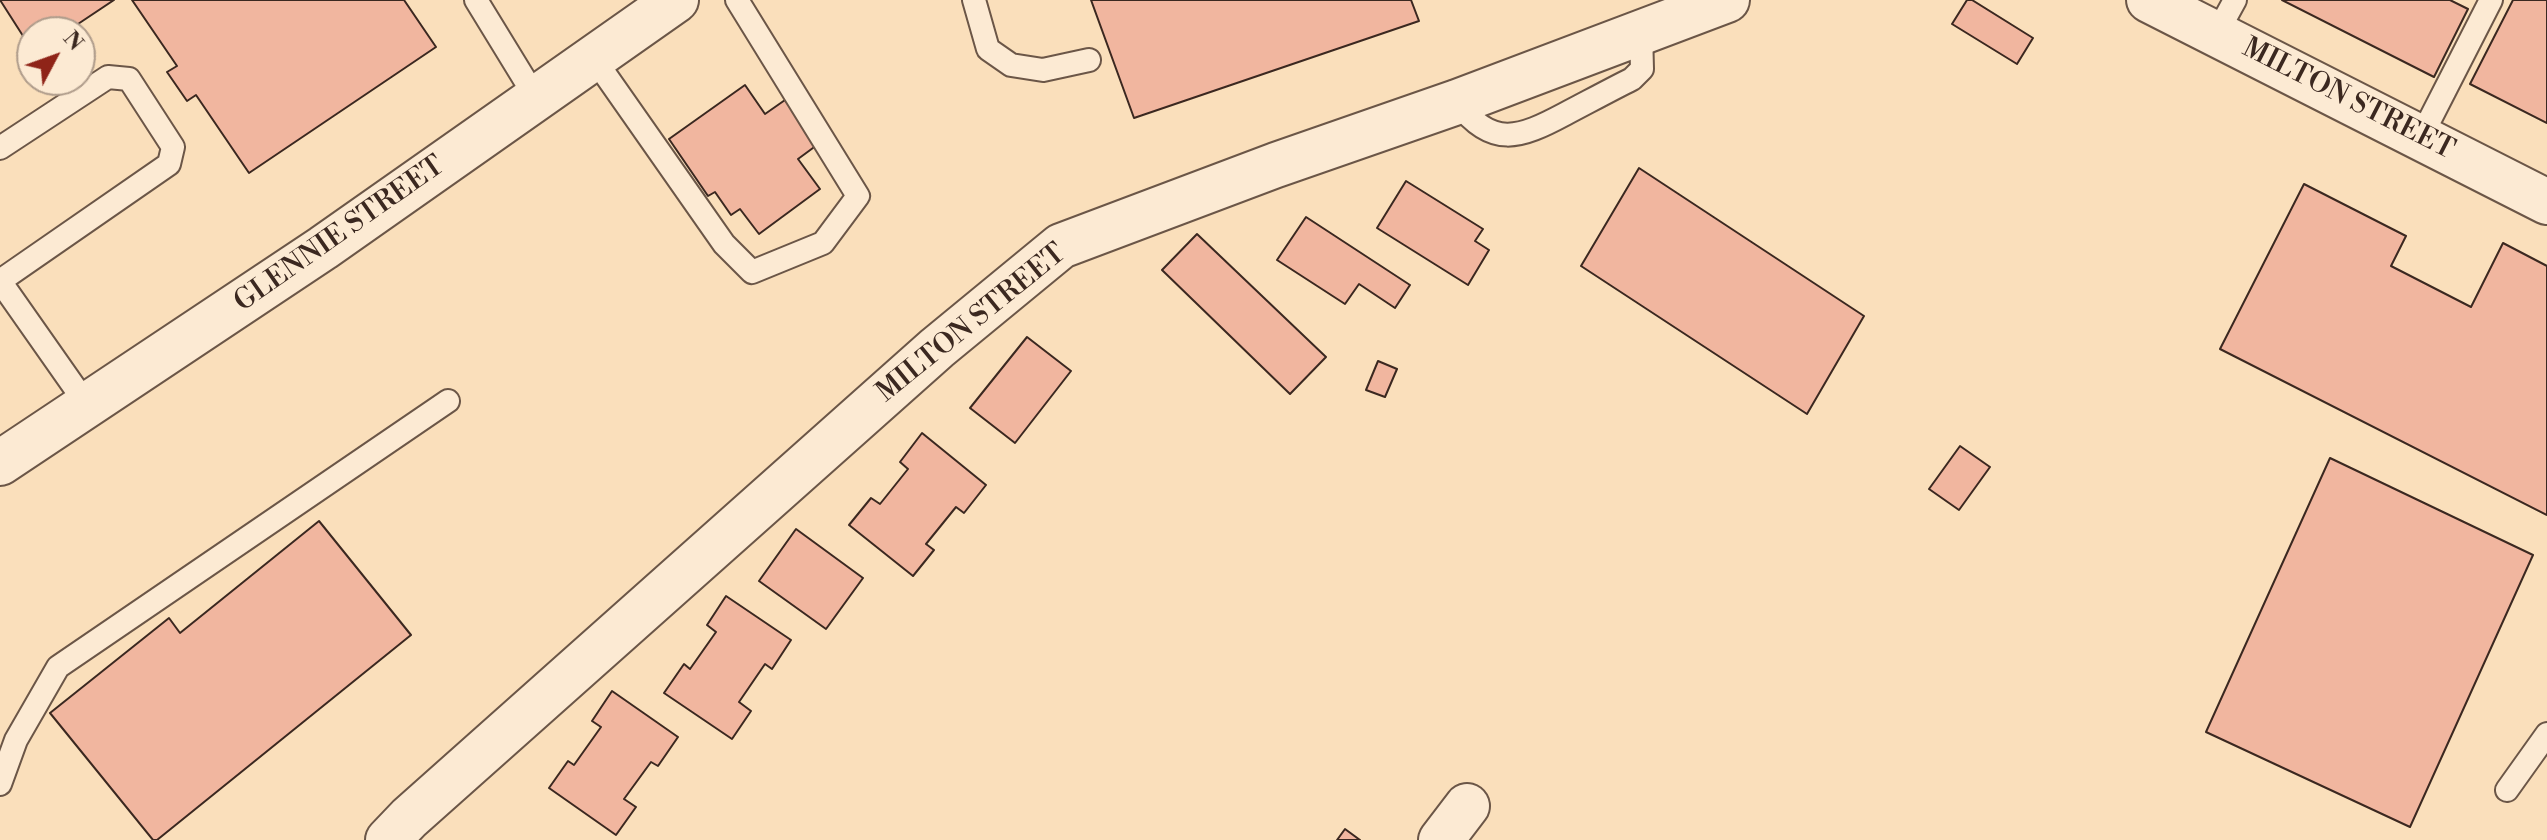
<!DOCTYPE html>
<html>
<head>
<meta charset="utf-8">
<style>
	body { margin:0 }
	#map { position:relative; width:2547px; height:840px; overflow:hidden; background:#fadfbb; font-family:"Libre Bodoni",serif }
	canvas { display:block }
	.north { position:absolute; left:16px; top:16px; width:80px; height:80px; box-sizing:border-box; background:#fcead3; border:2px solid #af9c8b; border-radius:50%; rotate:49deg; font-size:22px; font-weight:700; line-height:32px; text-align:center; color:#3b2820 }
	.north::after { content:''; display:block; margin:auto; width:28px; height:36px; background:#8f2418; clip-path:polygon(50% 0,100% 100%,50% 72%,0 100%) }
</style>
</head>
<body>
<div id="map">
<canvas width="2547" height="840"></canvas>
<div class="north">N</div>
</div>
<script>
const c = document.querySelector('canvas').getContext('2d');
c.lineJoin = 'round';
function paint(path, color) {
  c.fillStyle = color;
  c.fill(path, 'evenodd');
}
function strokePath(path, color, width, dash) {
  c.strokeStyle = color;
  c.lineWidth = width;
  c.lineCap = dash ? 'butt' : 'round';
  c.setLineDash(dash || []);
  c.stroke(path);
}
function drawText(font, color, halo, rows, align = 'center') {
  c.font = font + ' "Libre Bodoni",serif';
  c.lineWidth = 6;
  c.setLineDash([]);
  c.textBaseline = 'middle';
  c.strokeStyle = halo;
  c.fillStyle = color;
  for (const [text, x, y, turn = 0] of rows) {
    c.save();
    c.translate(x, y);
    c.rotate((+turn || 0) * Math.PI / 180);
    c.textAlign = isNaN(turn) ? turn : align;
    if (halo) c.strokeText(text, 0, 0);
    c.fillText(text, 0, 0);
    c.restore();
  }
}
const building = new Path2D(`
	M0,0H114L66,32H32V50Z
	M132,0H404L436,47L249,173L196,95L187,101L167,72L177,66Z
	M1091,0H1411L1419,21L1134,118Z
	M1967,0H1972L2033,38L2017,64L1952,24Z
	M2282,0H2450L2468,9L2434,77Z
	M2513,0H2547V123L2470,84Z
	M745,85L765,114L785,100L817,145L798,159L820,189L759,234L740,209L731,215L715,192L708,196L669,139Z
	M1639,168L1864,316L1807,414L1581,266Z
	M1406,181L1483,229L1475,241L1489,250L1468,285L1377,228Z
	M2304,184L2406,236L2391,266L2471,307L2503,243L2547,266V515L2220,349Z
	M1306,217L1410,285L1395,308L1359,284L1345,304L1277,260Z
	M1197,234L1326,357L1290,394L1162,270Z
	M1027,337L1071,371L1015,443L970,408Z
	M1378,361L1397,369L1385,397L1366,390Z
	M922,433L986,485L964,513L956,507L926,544L934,550L913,576L849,525L871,498L880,504L908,469L900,462Z
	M1960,446L1990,467L1959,510L1929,489Z
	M2330,458L2533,555L2410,827L2206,732Z
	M319,521L411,635L157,840H153L50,713L169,618L180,633Z
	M796,529L863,578L826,629L759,581Z
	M726,596L791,640L772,669L765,664L739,702L751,711L732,739L664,693L684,664L690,669L716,632L707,625Z
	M612,691L678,737L658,766L651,762L624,799L636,807L616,835L549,788L568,761L574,765L601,727L592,721Z
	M1345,829L1360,840H1337Z`);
paint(building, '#f1b69f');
strokePath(building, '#3b2820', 2);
const lane = new Path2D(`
	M476,0L536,98
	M974,0L988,49L1011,65L1043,70L1089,60
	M2217,33L2235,0
	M593,57L724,244L752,272L823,243L858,196L737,0
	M1457,102C1492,149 1520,138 1565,114C1588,102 1610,90 1632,79L1642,69L1641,31
	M2421,137L2491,0
	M0,148L108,77L129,79L173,147L169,164L0,281L87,405
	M0,784L16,740L58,667L448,401
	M2507,790L2547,734`);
const street = new Path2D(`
	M2149,0L2547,202
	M0,463L323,248L676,0
	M388,840L409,818L937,348L1061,246L1276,165L1457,102L1727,0
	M1441,840L1467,806`);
strokePath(lane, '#6b5647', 26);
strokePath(street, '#6b5647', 48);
strokePath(lane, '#fcead3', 22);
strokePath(street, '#fcead3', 44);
drawText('28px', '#3b2820', '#fcead3', [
	["MILTON STREET",2348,100,27],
	["GLENNIE STREET",340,235,-35],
	["MILTON STREET",972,324,-39]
]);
</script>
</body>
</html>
